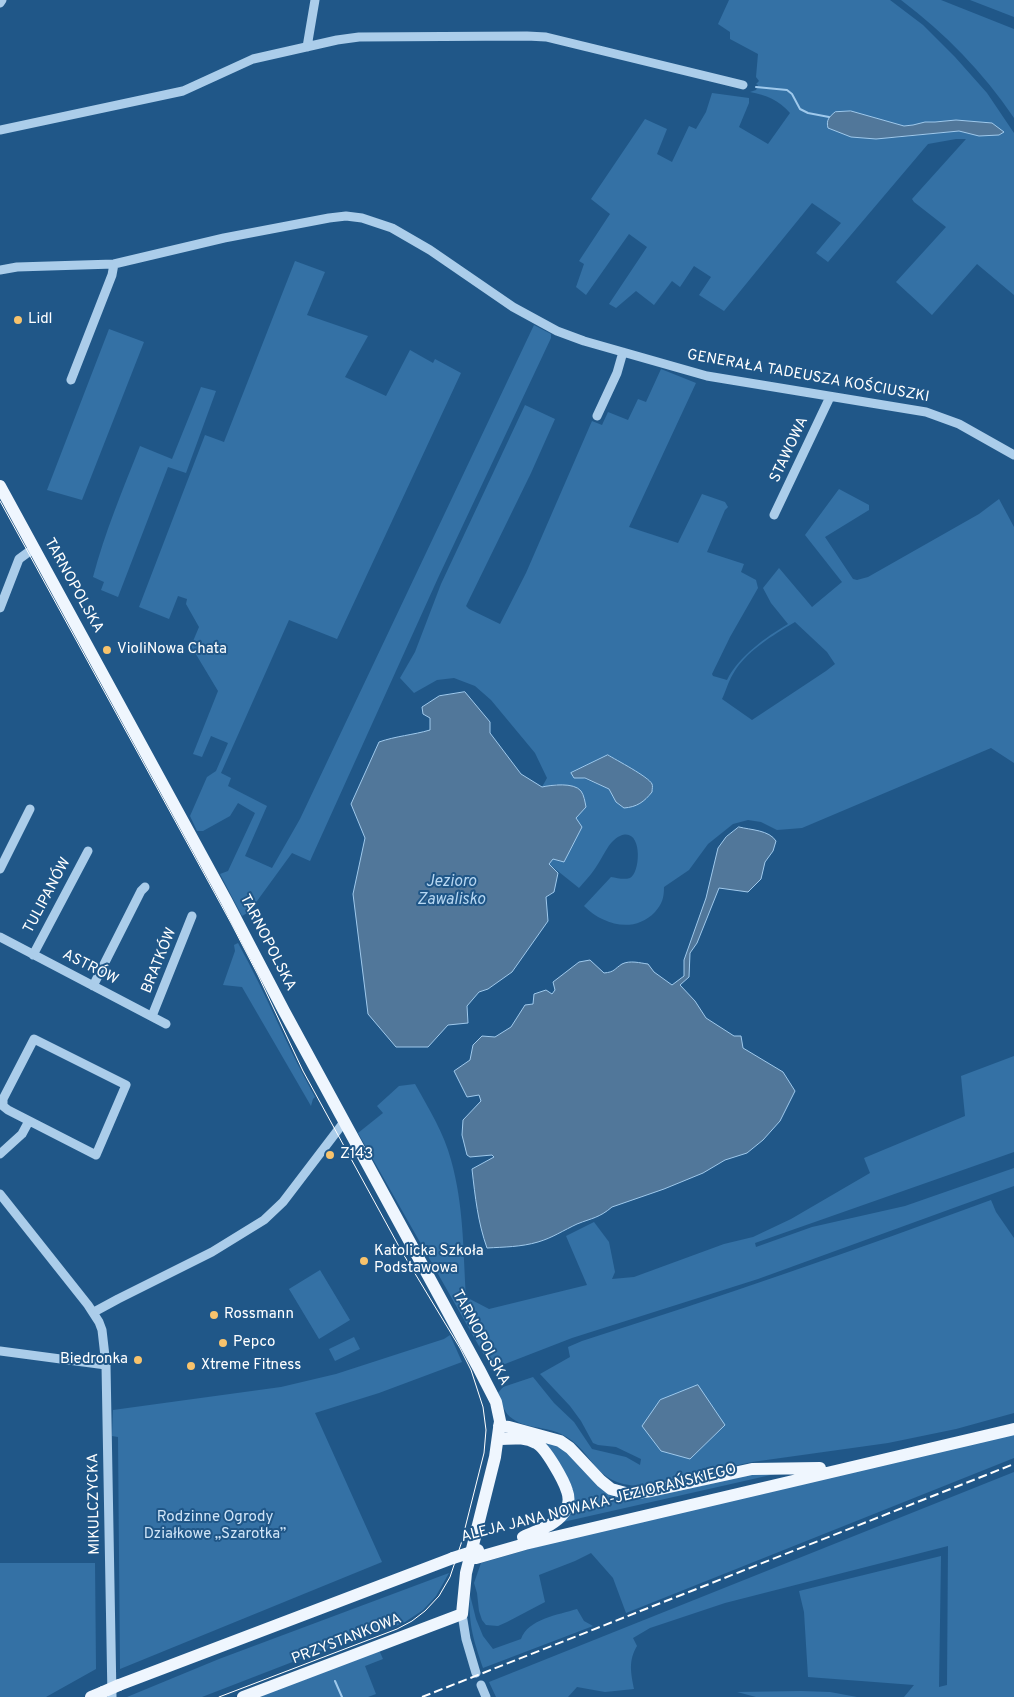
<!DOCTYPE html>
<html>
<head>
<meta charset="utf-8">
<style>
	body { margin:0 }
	canvas { display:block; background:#205788 }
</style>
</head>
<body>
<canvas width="1014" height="1697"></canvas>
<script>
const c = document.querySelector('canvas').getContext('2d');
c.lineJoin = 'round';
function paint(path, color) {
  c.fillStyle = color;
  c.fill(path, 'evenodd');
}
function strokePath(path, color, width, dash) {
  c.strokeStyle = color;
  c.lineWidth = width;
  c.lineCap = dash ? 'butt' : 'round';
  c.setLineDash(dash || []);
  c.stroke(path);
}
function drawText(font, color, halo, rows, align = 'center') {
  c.font = font + ' Overpass,sans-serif';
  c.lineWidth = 4;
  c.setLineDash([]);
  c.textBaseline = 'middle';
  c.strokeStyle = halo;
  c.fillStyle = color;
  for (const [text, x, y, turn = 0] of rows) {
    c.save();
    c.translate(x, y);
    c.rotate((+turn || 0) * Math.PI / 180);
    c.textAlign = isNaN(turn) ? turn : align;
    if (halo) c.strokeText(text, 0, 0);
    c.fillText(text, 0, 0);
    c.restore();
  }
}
paint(new Path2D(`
	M729,0H890L923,25L955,57L987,93L1014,133V295L977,264L932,315L896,282L946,227L914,202L912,199L966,139H956L928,144L828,262L816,253L841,223L812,203L724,311L699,295L711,277L694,266L680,287L672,281L654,305L636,291L616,308L609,304L647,247L629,234L586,295L576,287L584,264L579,261L610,214L591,199L645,119L667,129L657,154L672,162L689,126L696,129L706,112L712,93L749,98V103L739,127L768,144L790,113C779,100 766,95 750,92L756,90L758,85L756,84L759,81L756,77L758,54L730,39V32L718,24ZM851,111L904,126L913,125L925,122H935L956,120L992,123L970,134L959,131L892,138H864L835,112Z
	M901,0H941L1014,29V118C983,72 945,33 901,0Z
	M970,0H1014V17Z
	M295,261L325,272L307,315L368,336L345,377L386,396L410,350L433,363L435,359L461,373L337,639L289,620L221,773L231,778L228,786L267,806L245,856L272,868L300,819L534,325L551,334V338L438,578L310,861L292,853L249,912L242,916L220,874L228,871L255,813L238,803L230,816L203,831H197L190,816L207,777L216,771L228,743L211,736L202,757L193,754L218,691L191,646L199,627L186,604L187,599L178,596L169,619L139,607L205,435L224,442Z
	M109,329L144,342L82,500L47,490Z
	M661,369L696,383L629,527L678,543L702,494L725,502L728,507L725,510L707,552L744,564L741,572L756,580L758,588L730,637L712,674L713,676L727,680C739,656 766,637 788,624L771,603L763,588L779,568L812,607L842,582L805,535L839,489L869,505V510L825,537L853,579L857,580L868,577L979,514L999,499L1014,527V763L991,748L802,828L777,830L761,822L748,820L733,824L708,844L689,870L664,887C664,898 662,904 655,912C634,934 603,925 584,906L611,877C617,878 624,880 630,878C641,873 643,826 620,836C608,841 602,860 594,870C590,876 584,882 579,888L549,864L576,818L557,784L542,787L547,778L535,753L491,700L475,686L454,678L437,680L414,693L400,678L415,652L441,584L525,405L555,419L531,473L466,606L469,609L500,624L526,573L592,421L602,425L608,412L628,420L638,399L646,402ZM795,622L827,652L835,664L826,671L752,720L722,699C726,691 728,682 733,674C745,652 773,635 795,622ZM608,755L647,778L616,802L609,789L571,773Z
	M201,387L216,391L186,473L168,467L118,597L101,590L104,582L93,577C105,532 123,489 140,446L172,459Z
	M238,943C266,993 287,1047 315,1097L313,1099L311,1106L242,987L223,985L235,951L234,945Z
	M1014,1056V1152L755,1243L756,1247L812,1227L905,1206L1014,1168V1186L758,1279L572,1338L492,1369L358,1133L383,1113L377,1106L399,1086L415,1084C429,1109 444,1133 451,1160C464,1206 463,1250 466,1297L489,1309L587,1285L566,1236L594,1222L609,1242L615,1272L612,1279L634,1277L724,1244L753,1237L791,1219L870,1173L864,1158L965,1116L961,1076Z
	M991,1200L996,1212L1014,1238V1413L956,1429L888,1443L752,1462L641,1486C591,1485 595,1450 561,1434C545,1426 527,1429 513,1419C504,1414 502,1403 498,1393L503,1387L533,1377L554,1403L574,1422L592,1449L626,1457L640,1465L641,1459L616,1447L598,1445L593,1443L581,1421L570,1406L540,1374L570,1357L568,1347L582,1341C720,1297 856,1250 991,1200Z
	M320,1270L350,1320L319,1339L289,1289Z
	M450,1335L462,1362L379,1393L315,1413L382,1562L120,1669L118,1437L112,1436L113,1410L281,1387L336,1374L444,1339Z
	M354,1337L360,1349L335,1361L329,1349Z
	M1014,1432V1458L626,1613L613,1578L591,1553L575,1561L539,1575L545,1602L507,1622L498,1626L486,1625L482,1620L479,1611L477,1593L474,1583L481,1563L554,1542Z
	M506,1433L557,1443L618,1495L745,1473L775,1474L563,1522L568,1515L550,1452Z
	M1014,1472V1697H904L914,1685L808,1677L804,1612L799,1591L941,1556L939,1687L947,1685L948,1546L725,1603L650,1628L633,1638L637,1646C628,1661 631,1673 634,1689L605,1692L577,1687L568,1697H496L489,1682Z
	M0,1563H95L96,1669L46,1697H0Z
	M449,1573L436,1596L423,1610L405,1622L394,1627L357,1637L202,1697H127L219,1659Z
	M470,1595L476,1619L483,1636L493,1649L521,1639C528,1619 558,1615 577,1609L584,1621L593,1626L483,1668C474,1641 468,1624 470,1595Z
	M379,1650L383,1659L365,1666L376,1694L368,1697H256Z
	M801,1691L830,1692L857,1697H756L737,1692Z`), '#3471a5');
const water = new Path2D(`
	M851,111L904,126L913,125L925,122H935L956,120L992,123L1004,132L999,135L979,136L959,131L876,139L851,137L828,128C826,120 829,117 835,112Z
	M465,692L490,722V733L521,774L542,787C551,785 574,782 581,791C584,795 585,802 586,807L576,818L582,827L564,862L553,859L549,864L558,873L554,892L546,897L548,921L512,972L488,989L479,992L467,1006L468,1023L448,1025L428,1047H396L368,1014L353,894L365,838L351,804L379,742C396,736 413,735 430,730V718L423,714L422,707L439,696Z
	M608,755C616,760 649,777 652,784C653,786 652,789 652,792C644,802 637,807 624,808L616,802L609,789L585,778H574L571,773Z
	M739,827C751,830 769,830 776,841L773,851L765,862L761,879L748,892L719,888L697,943L690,953L689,977L680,985L695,1001L706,1018L734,1036H741L743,1048L783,1072L795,1091L780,1121L763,1140L747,1153L725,1160L703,1173L664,1189L612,1207C599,1218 592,1218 577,1224C564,1230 552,1238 538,1242C521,1247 504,1247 487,1248C478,1223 475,1196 472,1169L494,1157L492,1155L470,1157L467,1155L462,1135L463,1120L481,1101L479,1095L467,1097L454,1071L470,1060L473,1045L482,1036L495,1037L511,1027L525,1005L533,1004L534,994L546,990L552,994L555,990L553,982L579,962L590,960L604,973C615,972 614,969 622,964C630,960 640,963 648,964L654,972L672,985L684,976V960L706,898L718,848L726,837Z
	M698,1385L725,1425L690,1459L661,1451L642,1426L660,1400Z`);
paint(water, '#51779a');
strokePath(water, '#9fc9ec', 1);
strokePath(new Path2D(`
	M756,87L787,90L792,94L800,109L808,113L829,117
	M335,1681L342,1697`), '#9fc9ec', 2);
strokePath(new Path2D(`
	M0,3L2,0
	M307,47L315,0
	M0,130L183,91L253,59L337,40L359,37L527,36L546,37L743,85
	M0,270L17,267L114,264L224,238L329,218L346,216L362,218L392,228L430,250L513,307L557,331L584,341L707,376L926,412L959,424L1014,455
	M71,380L112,275L114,264
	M597,416L617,373L623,352
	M774,515L830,397
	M0,608L19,559L34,548
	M0,869L30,809
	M0,937L166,1024
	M33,955L88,851
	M93,986L141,891L145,887
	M152,1016L192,916
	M34,1039L126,1085L96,1155L8,1110L3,1106V1099Z
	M0,1154L22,1134L29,1121
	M0,1194L88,1305L99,1322L102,1330L106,1365L112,1697
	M94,1312L118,1299L212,1252L264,1220L283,1202L344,1122
	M0,1351L106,1365
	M462,1614L466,1639L476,1673
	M481,1685L486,1697`), '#abcdea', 9);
strokePath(new Path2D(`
	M0,486L226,900L284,1011L479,1369L496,1402L500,1421L495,1457L466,1573L462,1614L243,1697
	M499,1426L509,1427L560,1441L570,1448L601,1481L611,1489L629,1494L651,1491L752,1469L820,1468
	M498,1439C510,1439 524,1436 536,1443C546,1448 564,1481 567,1491C570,1499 568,1508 563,1514C554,1526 537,1530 523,1537
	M476,1558L525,1544L1014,1429
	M119,1685L453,1558
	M91,1697L103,1692`), '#eff6fe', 12);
strokePath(new Path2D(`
	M0,501L231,923L258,975L303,1071L402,1252L460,1348L471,1370L483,1407L486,1430L484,1453L461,1544L450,1577L439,1596L425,1611L412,1621L397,1629L219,1697`), '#fff', 1);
strokePath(new Path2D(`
	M422,1697L1014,1464`), '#fff', 2, [9, 4]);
strokePath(new Path2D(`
	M453,1558L478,1550
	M103,1692L119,1685`), '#eff6fe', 12);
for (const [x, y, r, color] of [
	[18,320,5,"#f8c36c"],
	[107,650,5,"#f8c36c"],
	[330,1155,5,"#f8c36c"],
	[364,1261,5,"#f8c36c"],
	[214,1315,5,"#f8c36c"],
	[223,1343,5,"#f8c36c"],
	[138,1360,5,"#f8c36c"],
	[191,1366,5,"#f8c36c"]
]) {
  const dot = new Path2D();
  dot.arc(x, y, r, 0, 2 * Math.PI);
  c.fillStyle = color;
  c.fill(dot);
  strokePath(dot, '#205788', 2);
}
drawText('15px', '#fff', '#205788', [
	["Lidl",28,320],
	["VioliNowa Chata",117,650],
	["Z143",340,1155],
	["Katolicka Szkoła",374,1252],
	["Podstawowa",374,1269],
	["Rossmann",224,1315],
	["Pepco",233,1343],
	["Biedronka",128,1360,"right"],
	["Xtreme Fitness",201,1366]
], 'left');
drawText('15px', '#fff', '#205788', [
	["GENERAŁA TADEUSZA KOŚCIUSZKI",808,377,10],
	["STAWOWA",790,450,-65],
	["TARNOPOLSKA",73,586,61],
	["TULIPANÓW",48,896,-62],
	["TARNOPOLSKA",267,943,63],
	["BRATKÓW",160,961,-68],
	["ASTRÓW",90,968,27],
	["TARNOPOLSKA",480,1338,62],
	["MIKULCZYCKA",95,1504,-91],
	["ALEJA JANA NOWAKA-JEZIORAŃSKIEGO",599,1504,-14],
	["PRZYSTANKOWA",347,1640,-21]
]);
drawText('15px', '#d0e5f8', '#205788', [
	["Rodzinne Ogrody",215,1518],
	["Działkowe „Szarotka”",215,1535]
]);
drawText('italic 16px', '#b7d7f2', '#205788', [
	["Jezioro",451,883],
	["Zawalisko",451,901]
]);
</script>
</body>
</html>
